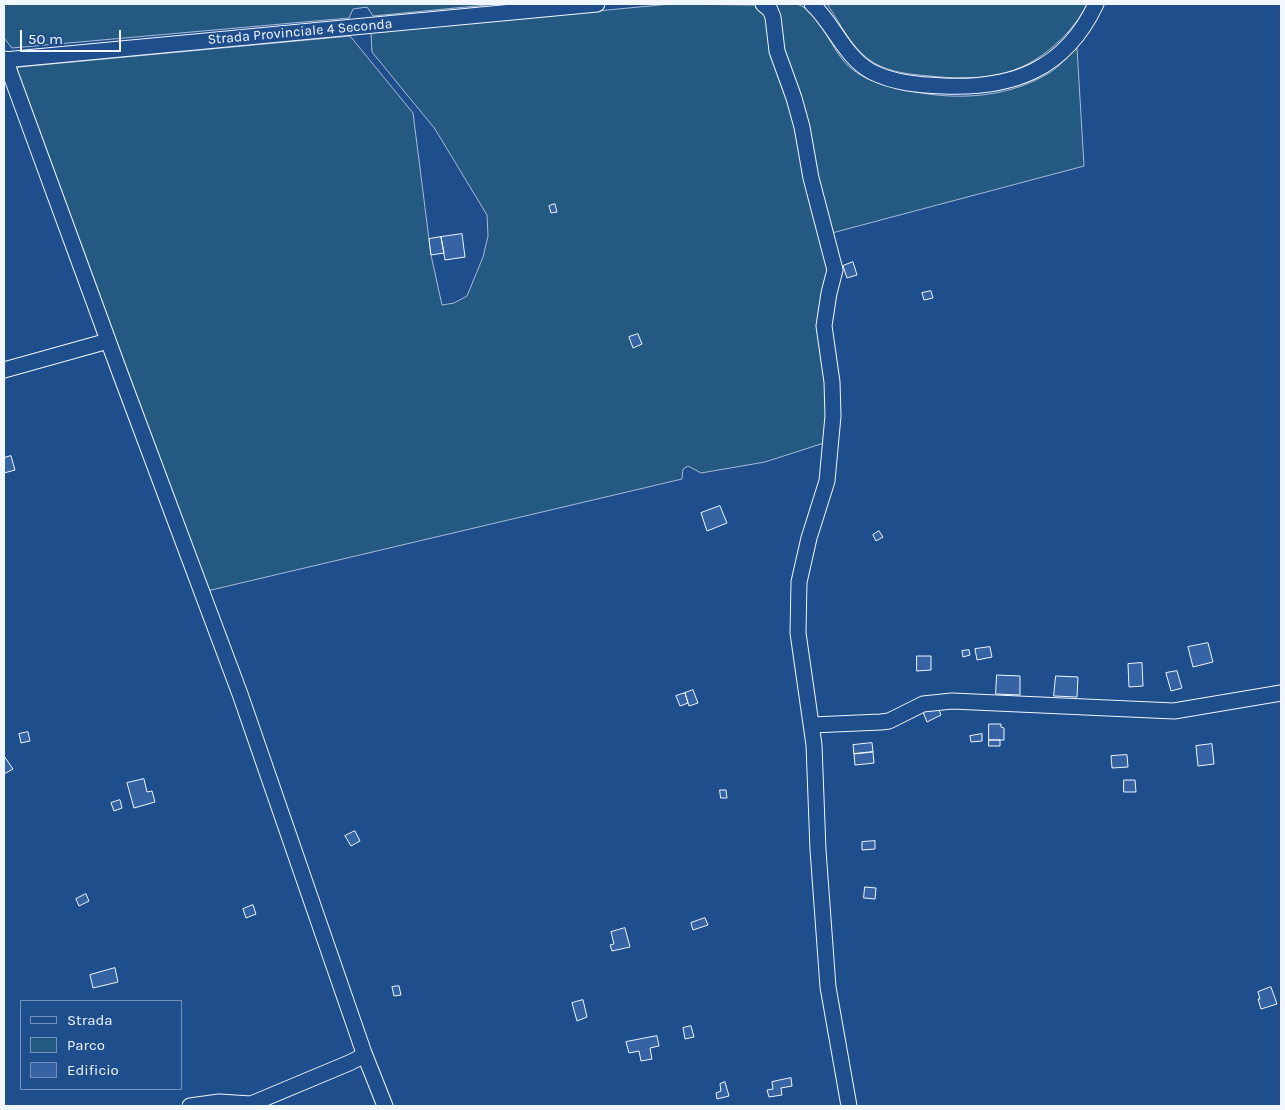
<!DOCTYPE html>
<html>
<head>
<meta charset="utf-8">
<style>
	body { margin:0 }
	#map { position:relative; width:1285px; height:1110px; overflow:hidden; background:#1f4e8c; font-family:Karla,sans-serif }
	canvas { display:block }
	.frame { position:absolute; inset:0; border:5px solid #f2f6ff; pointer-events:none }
	.legend { position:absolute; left:20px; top:1000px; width:162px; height:90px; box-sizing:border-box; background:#1f4e8c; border:1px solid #7391ba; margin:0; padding:6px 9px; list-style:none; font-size:15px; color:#f2f6ff }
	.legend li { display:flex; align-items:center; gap:10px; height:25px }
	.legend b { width:25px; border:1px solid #7391ba }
	.scale { position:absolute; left:20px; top:30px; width:101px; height:22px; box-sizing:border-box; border:2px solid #f2f6ff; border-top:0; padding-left:6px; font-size:15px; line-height:18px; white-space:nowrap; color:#f2f6ff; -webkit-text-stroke:4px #1f4e8c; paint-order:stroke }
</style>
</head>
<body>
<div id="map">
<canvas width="1285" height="1110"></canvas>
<div class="frame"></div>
<ul class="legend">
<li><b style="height:6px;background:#1f4e8c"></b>Strada</li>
<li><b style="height:14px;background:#245a82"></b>Parco</li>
<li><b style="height:14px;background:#3563a3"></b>Edificio</li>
</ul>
<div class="scale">50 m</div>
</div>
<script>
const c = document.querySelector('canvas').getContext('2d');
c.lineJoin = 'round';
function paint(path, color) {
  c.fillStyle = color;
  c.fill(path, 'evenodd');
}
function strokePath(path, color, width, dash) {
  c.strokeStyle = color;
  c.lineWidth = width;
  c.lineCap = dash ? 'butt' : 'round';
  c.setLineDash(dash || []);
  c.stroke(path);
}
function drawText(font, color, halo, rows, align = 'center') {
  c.font = font + ' Karla,sans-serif';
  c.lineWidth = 4;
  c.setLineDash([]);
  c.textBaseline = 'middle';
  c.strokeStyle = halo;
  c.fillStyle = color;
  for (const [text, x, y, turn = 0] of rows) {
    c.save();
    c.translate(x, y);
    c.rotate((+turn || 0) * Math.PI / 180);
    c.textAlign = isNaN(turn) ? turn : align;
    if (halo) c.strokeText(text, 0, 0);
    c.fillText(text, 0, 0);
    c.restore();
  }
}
const green = new Path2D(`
	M4,4H497L373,16L367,7L353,9L349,18L12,48L4,38Z
	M671,4L755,5L761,8L766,14L828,253L827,383L824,443L765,462L701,473L688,466L683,469L682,479L207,591L15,71L19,67L350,36L413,113L431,255L442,305L454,303L467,296L483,257L488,236L487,215L435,129L372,52L371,33Z
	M770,4C778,4 788,2 796,4C819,8 832,55 852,69C864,79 879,83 894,87C944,101 1003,101 1049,73C1059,67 1068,56 1077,48L1084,166L832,233Z
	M827,4H1087C1080,19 1069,32 1057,43C1018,79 980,81 929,76C910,74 892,73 874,63C851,49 841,24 827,4Z`);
paint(green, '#245a82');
strokePath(green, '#a8bbd7', 1);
const building = new Path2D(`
	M555,204L557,212L551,213L549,206Z
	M462,234L465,257L445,260L441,237Z
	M441,237L444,253L431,255L429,239Z
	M853,262L857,275L847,278L843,266Z
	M931,291L933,298L924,300L922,293Z
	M638,334L642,344L633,348L629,337Z
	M11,456L15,470L4,473V458Z
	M720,506L727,523L707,531L701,513Z
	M879,531L883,537L876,541L873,535Z
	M1208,643L1213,662L1193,667L1188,647Z
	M990,647L992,657L977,660L975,649Z
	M969,650L970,655L963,657L962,651Z
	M917,656H931V670L917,671Z
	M1142,663L1143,686L1129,687L1128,664Z
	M1177,671L1182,688L1171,691L1166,673Z
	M997,675L1020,676V695L996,694Z
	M1056,676L1078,677L1077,697L1054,696Z
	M693,690L698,703L689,706L685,693Z
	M685,693L688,703L680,706L676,696Z
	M937,705L941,715L927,722L923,712Z
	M989,724H1001V727L1004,728V740H989Z
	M28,732L30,741L21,743L19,734Z
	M982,734V741L971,742L970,736Z
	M989,740H1000V746H989Z
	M872,743L873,752L854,754L853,745Z
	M1212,744L1214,764L1198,766L1196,746Z
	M873,752L874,763L855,765L854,754Z
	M1127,755L1128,767L1112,768L1111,756Z
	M4,756L13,769L4,774Z
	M144,779L147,792L152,791L155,802L134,808L127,783Z
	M1124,780H1135L1136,792H1124Z
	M720,790H726L727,798H721Z
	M120,800L122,808L114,811L111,803Z
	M355,831L360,841L351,846L345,836Z
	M875,841V849L862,850V842Z
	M865,887L876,888L875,899L864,898Z
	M86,894L89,901L79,906L76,899Z
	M253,905L256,914L246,918L243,909Z
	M705,918L708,925L693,930L691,923Z
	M625,928L630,947L612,951L610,945L614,944L611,932Z
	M115,968L118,982L93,988L90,975Z
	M399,986L401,995L394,996L392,987Z
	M1271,987L1277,1004L1261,1009L1258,999H1260L1258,992Z
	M583,1000L587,1017L577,1021L572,1003Z
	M691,1026L694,1037L685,1039L683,1028Z
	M657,1036L659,1046L650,1048L652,1059L641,1061L639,1051L629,1053L626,1042Z
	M791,1078L792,1086L781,1088L782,1095L769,1097L767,1090L773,1089L772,1082Z
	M725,1082L729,1096L717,1099L716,1093L721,1091L720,1084Z`);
paint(building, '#3563a3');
strokePath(building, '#f2f6ff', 1);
const minor = new Path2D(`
	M763,4L770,10L773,17L777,51L794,98L802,127L811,178L835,270L829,293L824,326L832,382L833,416L827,481L809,538L799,582L798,633L814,745L818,850L828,987L849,1106
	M812,4C834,24 844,57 872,72C894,83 919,85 943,86C1012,89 1065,70 1096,4
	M5,59L120,373L240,694L364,1053L385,1106
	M4,60L597,4
	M4,370L108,341
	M812,725L881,722L889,721L923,704L952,701L1174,711L1281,693
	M190,1106L219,1102L251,1104L349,1063L359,1058L364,1053`);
strokePath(minor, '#f2f6ff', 17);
strokePath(minor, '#1f4e8c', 15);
drawText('14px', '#f2f6ff', '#1f4e8c', [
	["Strada Provinciale 4 Seconda",300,32,-5]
]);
</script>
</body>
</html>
